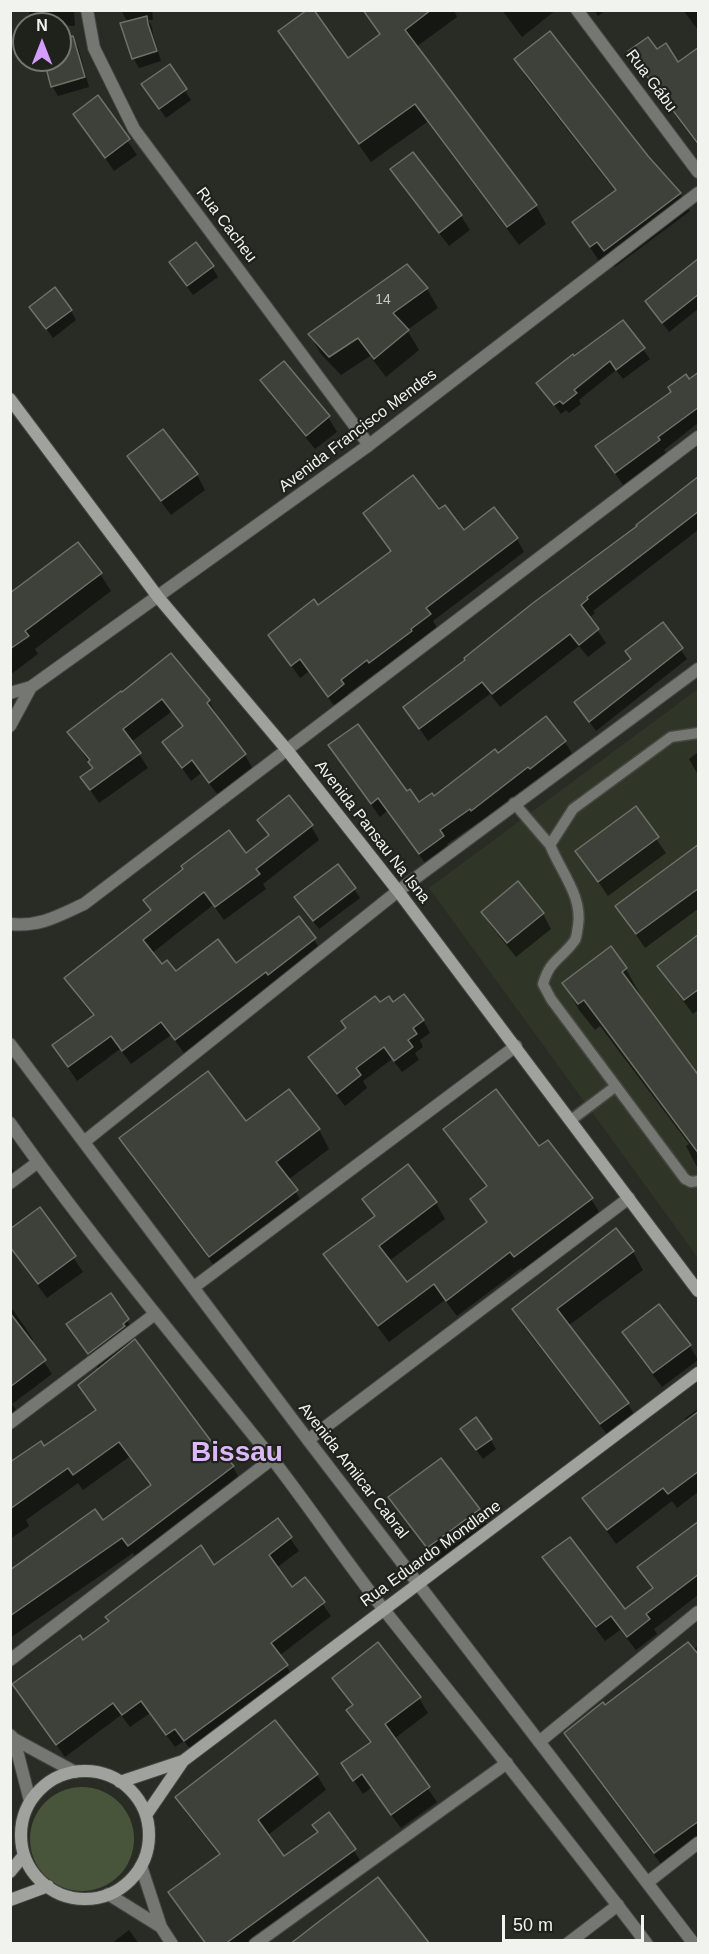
<!DOCTYPE html>
<html>
<head>
<meta charset="utf-8">
<style>
	body { margin:0 }
	#map { position:relative; width:709px; height:1954px; overflow:hidden; background:#282c24; font-family:Arial,sans-serif }
	canvas { display:block }
	.frame { position:absolute; inset:0; border:12px solid #f1f3ee; pointer-events:none }
	.north { position:absolute; left:12px; top:12px; width:60px; height:60px; box-sizing:border-box; background:#1e221b; border:2px solid #72766f; border-radius:50%; rotate:0deg; font-size:16px; font-weight:700; line-height:24px; text-align:center; color:#f1f3ee }
	.north::after { content:''; display:block; margin:auto; width:21px; height:27px; background:#d49cfc; clip-path:polygon(50% 0,100% 100%,50% 72%,0 100%) }
	.scale { position:absolute; left:502px; top:1915px; width:142px; height:27px; box-sizing:border-box; border:3px solid #f1f3ee; border-top:0; padding-left:8px; font-size:18px; line-height:21px; white-space:nowrap; color:#f1f3ee; -webkit-text-stroke:4px #1e221b; paint-order:stroke }
</style>
</head>
<body>
<div id="map">
<canvas width="709" height="1954"></canvas>
<div class="frame"></div>
<div class="north">N</div>
<div class="scale">50 m</div>
</div>
<script>
const c = document.querySelector('canvas').getContext('2d');
c.lineJoin = 'round';
function paint(path, color) {
  c.fillStyle = color;
  c.fill(path, 'evenodd');
}
function strokePath(path, color, width, dash) {
  c.strokeStyle = color;
  c.lineWidth = width;
  c.lineCap = dash ? 'butt' : 'round';
  c.setLineDash(dash || []);
  c.stroke(path);
}
function drawText(font, color, halo, rows, align = 'center') {
  c.font = font + ' Arial,sans-serif';
  c.lineWidth = 4.5;
  c.setLineDash([]);
  c.textBaseline = 'middle';
  c.strokeStyle = halo;
  c.fillStyle = color;
  for (const [text, x, y, turn = 0] of rows) {
    c.save();
    c.translate(x, y);
    c.rotate((+turn || 0) * Math.PI / 180);
    c.textAlign = isNaN(turn) ? turn : align;
    if (halo) c.strokeText(text, 0, 0);
    c.fillText(text, 0, 0);
    c.restore();
  }
}
paint(new Path2D(`
	M698,689V1258L429,888Z`), '#2f3628');
paint(new Path2D(`
	M30 1839a52 52 0 1 1 104 0a52 52 0 1 1-104 0Z`), '#48553b');
paint(new Path2D(`
	M28,10H74L75,26L34,24Z
	M121,10H152L153,20H148L152,27L153,35L161,61L139,68L134,59L122,24L128,23Z
	M363,10H454L457,17L416,47L536,206L546,224L519,245L427,122L371,162L291,49L280,31L347,60L380,36Z
	M502,10H556L522,37Z
	M594,10H606L598,16Z
	M683,10H698V30Z
	M73,38L78,47L89,87L58,96L52,86L45,60H60V41Z
	M698,49V146L638,66L629,52L657,51L678,64Z
	M516,59L647,157L680,194L690,211L615,267L608,258L601,264L574,223L616,192L526,77Z
	M171,69L191,100L166,118L149,94Z
	M98,98L137,155L114,171L75,114Z
	M413,154L461,216L470,230L449,246L401,184L392,170Z
	M698,261V309L669,332L647,302Z
	M212,267L218,277L193,295L176,272Z
	M427,289L438,308L407,330L419,350L386,377L370,356L341,375L321,354L310,335Z
	M31,307L71,311L76,320L53,338Z
	M623,322L650,359L623,379L616,370L579,400L581,404L569,413L566,410L561,414L538,383Z
	M698,374V423L664,450L666,453L623,485L597,447Z
	M262,380L328,417L337,432L315,449L271,395Z
	M163,431L197,475L205,490L171,515L138,471L129,456Z
	M698,478V530L593,611L595,613L589,618L606,643L588,657L579,646L500,707L490,694L428,741L405,708L638,527Z
	M365,514L463,532L517,539L524,552L433,621L437,628L417,643L419,645L378,676L376,673L348,694L351,699L337,709L308,672L300,678L270,635L318,607L392,553Z
	M100,574L111,591L35,649L38,654L10,675V595Z
	M663,624L687,659L596,731L575,702L632,660Z
	M171,655L209,701L217,715L216,716L245,755L253,769L218,795L201,773L191,781L164,742L183,727L171,712L131,742L148,768L99,803L82,778L94,770L69,733L122,695Z
	M565,742L573,755L539,782L537,780L480,824L479,822L447,844L451,851L428,867L387,811L380,817L338,759L406,793L419,804Z
	M698,752V775L689,759Z
	M635,808L666,853L608,896L577,851Z
	M259,820L311,826L319,840L263,884L266,889L224,920L213,905L151,954L162,966L175,973L236,965L299,918L323,953L275,985L184,1053L171,1035L131,1064L120,1049L77,1081L54,1046L94,1017L75,993L66,978L151,911L145,901L245,855L269,837Z
	M698,846V909L645,948L617,907Z
	M518,884L543,914L551,929L516,957L491,926L483,912Z
	M354,889L360,898L319,929L302,907Z
	M698,936V1010L693,1014L668,981L659,966Z
	M611,948L626,969L641,996L639,998L698,1078V1169L686,1146L689,1144L600,1026L595,1030L579,1010L564,983Z
	M393,1004L423,1020L430,1033L420,1040L423,1047L415,1053L419,1060L402,1072L392,1059L363,1081L367,1088L345,1106L317,1070L310,1058L379,1005Z
	M289,1091L319,1130L329,1149L288,1180L307,1210L221,1275L132,1157L121,1138L245,1123Z
	M445,1129L539,1148L591,1199L601,1215L524,1272L521,1268L457,1316L445,1300L389,1342L335,1271L325,1255L375,1217L364,1199L407,1167L436,1203L445,1219L389,1261L407,1284L487,1224L472,1199L487,1188L455,1145Z
	M10,1165L18,1178L10,1183Z
	M40,1209L83,1272L47,1298L10,1248V1231Z
	M633,1252L643,1270L568,1326L628,1404L638,1421L612,1441L524,1327L514,1309Z
	M110,1295L136,1334L130,1339L133,1343L210,1442L233,1467L242,1483L138,1561L133,1553L10,1638V1575L103,1522L151,1487L129,1457L83,1490L78,1483L26,1520L29,1526L10,1539V1464L44,1448L96,1411L79,1385L99,1370L68,1324Z
	M10,1306L25,1327L33,1340L31,1342L52,1374L12,1404L20,1416L10,1423Z
	M624,1332L690,1346L698,1360L662,1387L632,1347Z
	M698,1409V1492L677,1508L672,1501L616,1544L584,1499L686,1423L684,1419Z
	M468,1439H490L496,1449L483,1459Z
	M390,1498L478,1510L487,1524L437,1562L399,1512Z
	M277,1520L299,1551L276,1568L292,1589L305,1579L331,1616L279,1656L295,1679L193,1753L184,1741L175,1747L150,1713L130,1727L121,1715L65,1757L14,1685L83,1642L214,1567Z
	M698,1523V1595L654,1629L657,1634L636,1650L620,1630L605,1641L553,1572L544,1558L625,1611L653,1590L639,1567Z
	M698,1646V1817L652,1853L575,1749L565,1733Z
	M334,1678L419,1698L428,1713L394,1739L437,1802L401,1828L371,1788L363,1794L343,1764L371,1744L348,1711L353,1707Z
	M317,1775L326,1790L268,1835L284,1858L319,1833L314,1825L329,1814L364,1866L255,1944H205L170,1893L220,1856L186,1813L177,1798Z
	M698,1821V1842L664,1868L654,1855Z
	M129,1930L139,1944H111Z`), '#0007');
const building = new Path2D(`
	M307,10H314L348,58L380,34L363,10H431L405,30L537,205L507,227L415,104L359,144L278,31Z
	M147,16L148,24L157,51L132,59L120,23Z
	M550,31L648,156L681,193L604,251L597,242L590,247L572,222L616,190L514,59Z
	M73,36L85,77L51,87L44,60H60V40Z
	M648,37L657,49L666,43L678,62L699,47V145L628,51Z
	M170,64L187,89L159,109L141,84Z
	M98,95L130,139L105,158L73,114Z
	M413,152L462,215L439,233L390,169Z
	M196,242L214,266L187,286L169,262Z
	M699,258V294L662,323L645,301Z
	M407,264L428,288L393,313L409,330L374,359L358,338L329,357L308,334Z
	M55,287L72,310L46,329L29,307Z
	M623,320L645,348L616,370L610,361L574,390L577,393L563,404L560,401L554,405L536,383L573,354L574,356Z
	M284,361L330,416L306,436L260,380Z
	M699,372V407L658,437L660,440L615,473L595,446L671,392L668,387L686,374L689,379Z
	M163,429L198,474L161,501L127,456Z
	M413,475L439,509L445,505L464,530L494,507L518,538L426,608L431,614L411,629L412,631L369,663L367,660L341,680L344,684L328,697L300,659L291,666L268,635L314,599L318,605L391,551L363,513Z
	M699,476V511L587,597L588,599L581,605L599,629L579,645L570,634L492,694L482,682L419,729L403,707L465,660L464,658L533,603L637,526L636,525Z
	M78,542L102,573L25,631L29,636L10,649V593Z
	M663,622L683,648L589,722L574,702L631,659L625,651Z
	M171,653L210,700L207,703L246,754L209,783L192,760L182,768L162,742L183,726L162,699L123,729L141,753L90,790L80,777L93,768L88,762L90,760L67,732L121,691L122,692Z
	M546,716L566,741L530,769L528,767L471,811L470,809L440,830L444,836L419,854L378,798L371,804L328,745L358,724L407,791L410,789L419,802L432,793L434,796L495,749L498,753Z
	M289,795L313,825L256,869L260,874L215,907L204,892L143,940L162,964L167,960L176,971L218,939L236,963L299,916L316,938L268,975L266,972L175,1040L161,1022L122,1051L111,1036L68,1067L52,1045L94,1015L64,978L151,910L143,900L183,869L181,866L229,830L246,853L269,835L257,820Z
	M636,806L659,837L598,882L575,851Z
	M699,844V888L636,934L615,906Z
	M338,864L356,888L313,921L294,897Z
	M518,881L544,913L507,943L481,912Z
	M699,934V989L684,1000L657,966Z
	M611,946L627,968L622,972L699,1076V1154L584,1000L578,1004L562,983Z
	M404,994L424,1020L413,1028L417,1034L408,1040L413,1047L394,1061L384,1047L356,1068L361,1075L337,1094L308,1057L346,1028L341,1021L375,996L380,1002L389,996L393,1002Z
	M208,1071L246,1121L289,1089L320,1129L276,1162L298,1190L209,1257L119,1138Z
	M496,1089L539,1146L548,1140L593,1198L514,1257L510,1252L446,1301L434,1284L378,1326L323,1254L375,1216L362,1199L408,1164L437,1202L379,1246L407,1282L487,1222L470,1199L487,1186L443,1129Z
	M40,1207L76,1256L38,1284L10,1247V1229Z
	M616,1228L634,1251L557,1309L629,1403L600,1424L512,1309Z
	M111,1293L129,1319L123,1324L125,1326L88,1354L66,1324Z
	M659,1304L691,1345L653,1373L622,1332Z
	M10,1313L46,1360L10,1387Z
	M135,1339L211,1441L234,1466L128,1546L122,1538L10,1616V1570L95,1509L103,1520L151,1485L119,1442L73,1475L68,1468L10,1509V1462L41,1441L44,1446L96,1410L78,1385Z
	M699,1411V1471L668,1494L663,1488L607,1530L582,1498Z
	M476,1417L492,1439L476,1450L460,1429Z
	M441,1458L480,1509L427,1548L388,1497Z
	M278,1518L292,1537L269,1555L292,1587L305,1577L325,1602L271,1643L288,1665L184,1741L175,1729L166,1735L141,1701L122,1715L113,1703L56,1745L12,1684L80,1635L83,1640L109,1621L105,1617L201,1545L214,1565Z
	M699,1521V1574L646,1614L650,1619L627,1637L611,1616L596,1627L542,1557L570,1537L625,1609L653,1588L637,1567Z
	M378,1642L421,1697L385,1724L430,1787L391,1815L362,1774L353,1781L341,1763L371,1742L346,1710L353,1705L332,1678Z
	M688,1642L699,1655V1821L654,1853L564,1733L603,1702L605,1705Z
	M275,1720L318,1774L258,1820L284,1856L318,1832L312,1825L329,1812L356,1849L225,1944H206L168,1892L220,1854L175,1797Z
	M378,1877L430,1944H290L317,1923Z`);
paint(building, '#3d4139');
strokePath(building, '#6d7269', 1.5);
const lane = new Path2D(`
	M698,733L671,737L573,809L550,845C561,872 583,897 578,926C577,931 577,936 575,940C562,959 550,959 543,984L551,999L685,1179L691,1182L698,1181
	M514,803L550,845
	M571,1120L616,1086`);
const street = new Path2D(`
	M87,10L94,48L134,129L369,445
	M577,10L698,172
	M10,693L31,687L369,445L698,193
	M10,726L31,687
	M10,924C40,927 58,916 84,904L698,437
	M10,1044L308,1440L694,1944
	M10,1123C91,1238 182,1346 270,1456C310,1507 345,1561 385,1611C473,1722 562,1831 647,1944
	M85,1141L398,891L698,669
	M10,1183L38,1162
	M194,1287L516,1046
	M10,1423L155,1314
	M308,1440L629,1198
	M10,1660L272,1459
	M10,1735L14,1739L30,1801
	M14,1739L75,1772
	M539,1742L698,1612
	M141,1866L161,1927L172,1944
	M648,1882L698,1843
	M108,1894L161,1927
	M255,1944L507,1763
	M567,1944L618,1905`);
const secondary = new Path2D(`
	M10,399L158,597L287,750L398,891L698,1291
	M21 1835a64 64 0 1 1 128 0a64 64 0 1 1-128 0Z
	M120,1782L183,1761
	M146,1815L183,1761L698,1373
	M10,1872L24,1855
	M10,1900L48,1886`);
strokePath(lane, '#444840', 13);
strokePath(street, '#444840', 14);
strokePath(secondary, '#444840', 14);
strokePath(lane, '#757773', 10);
strokePath(street, '#757773', 12);
strokePath(secondary, '#a0a39d', 12);
drawText('14px', '#c4c6c1', null, [
	["14",383,300]
]);
drawText('16px', '#f1f3ee', '#1e221b', [
	["Rua Gábu",651,81,53],
	["Rua Cacheu",226,225,53],
	["Avenida Francisco Mendes",358,431,-37],
	["Avenida Pansau Na Isna",372,832,52],
	["Avenida Amilcar Cabral",353,1471,52],
	["Rua Eduardo Mondlane",431,1554,-36]
]);
drawText('bold 28px', '#ddb7fa', '#1e221b', [
	["Bissau",237,1453]
]);
</script>
</body>
</html>
